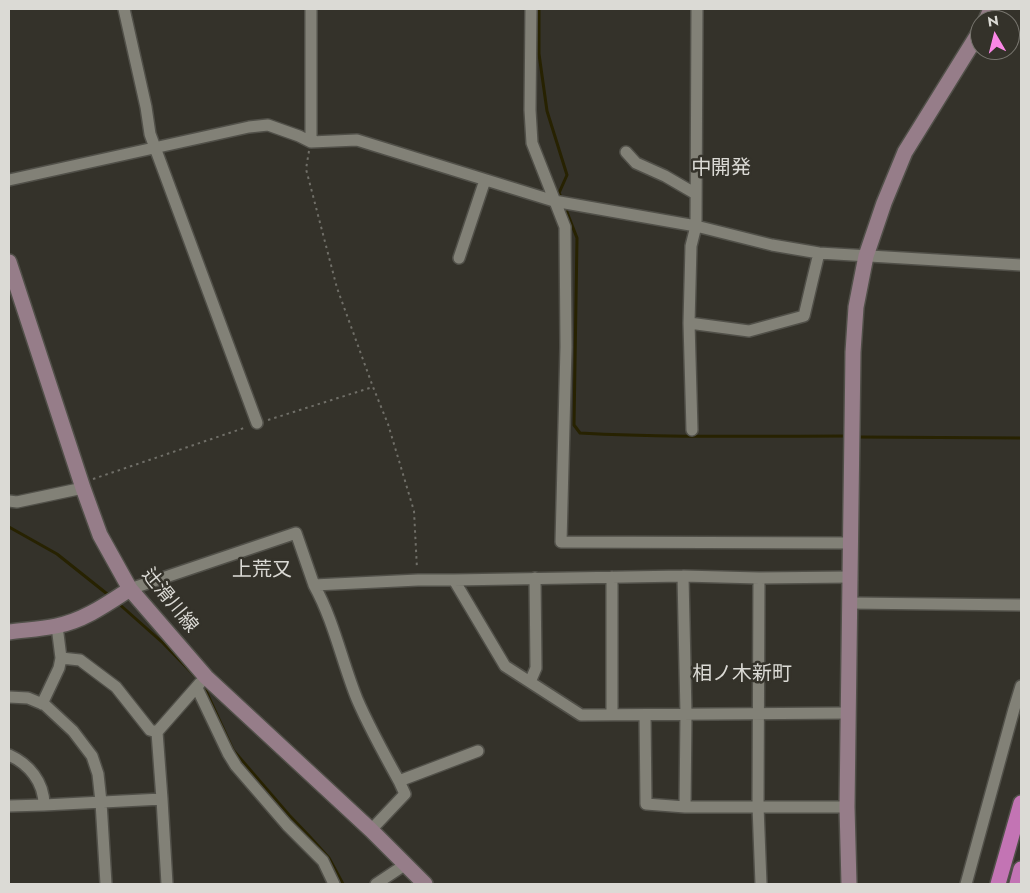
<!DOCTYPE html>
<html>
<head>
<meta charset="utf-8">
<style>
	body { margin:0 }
	#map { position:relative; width:1030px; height:893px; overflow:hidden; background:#34322a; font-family:Jost,sans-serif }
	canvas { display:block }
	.frame { position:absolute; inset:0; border:10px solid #dbdad5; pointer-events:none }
	.north { position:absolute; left:970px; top:10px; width:50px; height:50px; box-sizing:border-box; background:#34322a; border:1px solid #77756e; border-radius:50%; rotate:352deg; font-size:14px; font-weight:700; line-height:20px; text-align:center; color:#dbdad5 }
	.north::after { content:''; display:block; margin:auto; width:18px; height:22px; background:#fa87e6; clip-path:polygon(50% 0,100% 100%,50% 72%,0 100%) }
</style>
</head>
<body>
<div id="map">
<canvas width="1030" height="893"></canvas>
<div class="frame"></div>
<div class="north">N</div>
</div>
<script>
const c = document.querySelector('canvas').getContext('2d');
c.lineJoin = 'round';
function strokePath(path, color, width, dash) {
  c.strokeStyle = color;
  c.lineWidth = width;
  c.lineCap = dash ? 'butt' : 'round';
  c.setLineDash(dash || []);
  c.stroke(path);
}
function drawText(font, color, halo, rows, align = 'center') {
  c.font = font + ' Jost,"Noto Sans JP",sans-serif';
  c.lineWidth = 5;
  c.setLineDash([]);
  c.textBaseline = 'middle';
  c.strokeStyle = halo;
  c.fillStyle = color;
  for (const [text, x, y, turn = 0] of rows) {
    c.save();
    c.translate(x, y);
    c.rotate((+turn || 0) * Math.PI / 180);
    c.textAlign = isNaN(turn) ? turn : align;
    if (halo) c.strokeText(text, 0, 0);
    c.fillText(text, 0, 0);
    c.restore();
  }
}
strokePath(new Path2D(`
	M539,9V54L547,111L567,175L559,193L562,199
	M565,207L577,238L574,425L580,433C669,438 759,436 848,436
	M857,437L1021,438
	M9,527L57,554L111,597
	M118,603L163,643L197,678L205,689L233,750L289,815L310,837L329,858L343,884`), '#272201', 3);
const street = new Path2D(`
	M124,9L146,107L150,134L257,423
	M311,9V142
	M531,9L530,110L532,143L565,227L566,347L561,542L850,543
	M697,9L696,226L691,246L689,323L749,331L804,316L812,282L819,253
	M626,152L636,163L665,176L696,194
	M9,180L249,127L268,125L299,136L311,142L357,140L554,201L696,226L772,245L819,253L1021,265
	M459,258L485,180
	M689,323L692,430
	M9,501L17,502L83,488
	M683,576L686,714L685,807H847
	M612,577V715
	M759,578L758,806L761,884
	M454,580L505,666L581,715L848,713
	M314,585C334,621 342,662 357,699C369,727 384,754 399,781L478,751
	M130,589L296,533L314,585L418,580H454L683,576L759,578L850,577
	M850,603L1021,605
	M57,626L61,658L80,660L116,687L150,730L157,732L200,683
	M530,682L536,668L535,578
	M197,688L228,753L236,766L287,825L323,861L334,884
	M9,697L28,698L45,705L73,731L92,756L98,774L101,802L106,884
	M42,704L59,668L61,658
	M645,715L646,804L685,807
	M9,755C29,764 44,782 44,805L162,799L157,732
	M162,799L167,884
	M9,806L44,805
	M371,830L405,794L399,781
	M376,884L406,864
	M966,884L1014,709L1021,686`);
const secondary = new Path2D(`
	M986,20L991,9
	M9,262L83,488L100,535L130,589L206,677L371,830L425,884
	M9,632C24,630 41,629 56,626C83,621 107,604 130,589
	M849,884L847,807L853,352L856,307L866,256L884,203L905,152L980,31`);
const highway = new Path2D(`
	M998,884L1021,803
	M1017,884L1021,869`);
strokePath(street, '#515049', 14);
strokePath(secondary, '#515049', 18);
strokePath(highway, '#515049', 18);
strokePath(new Path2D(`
	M309,151L306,169L337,288L373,387L388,424L414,511L417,569
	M268,420L373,387
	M93,479L247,427`), '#706f68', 2, [2.5, 4]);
strokePath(street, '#828177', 11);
strokePath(secondary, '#967d89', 15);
strokePath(highway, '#c374b4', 15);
drawText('19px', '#dbdad5', '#34322a', [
	["辻滑川線",169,601,51]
]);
drawText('20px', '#dbdad5', '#34322a', [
	["中開発",721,169],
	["上荒又",262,571],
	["相ノ木新町",742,675]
]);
</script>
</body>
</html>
